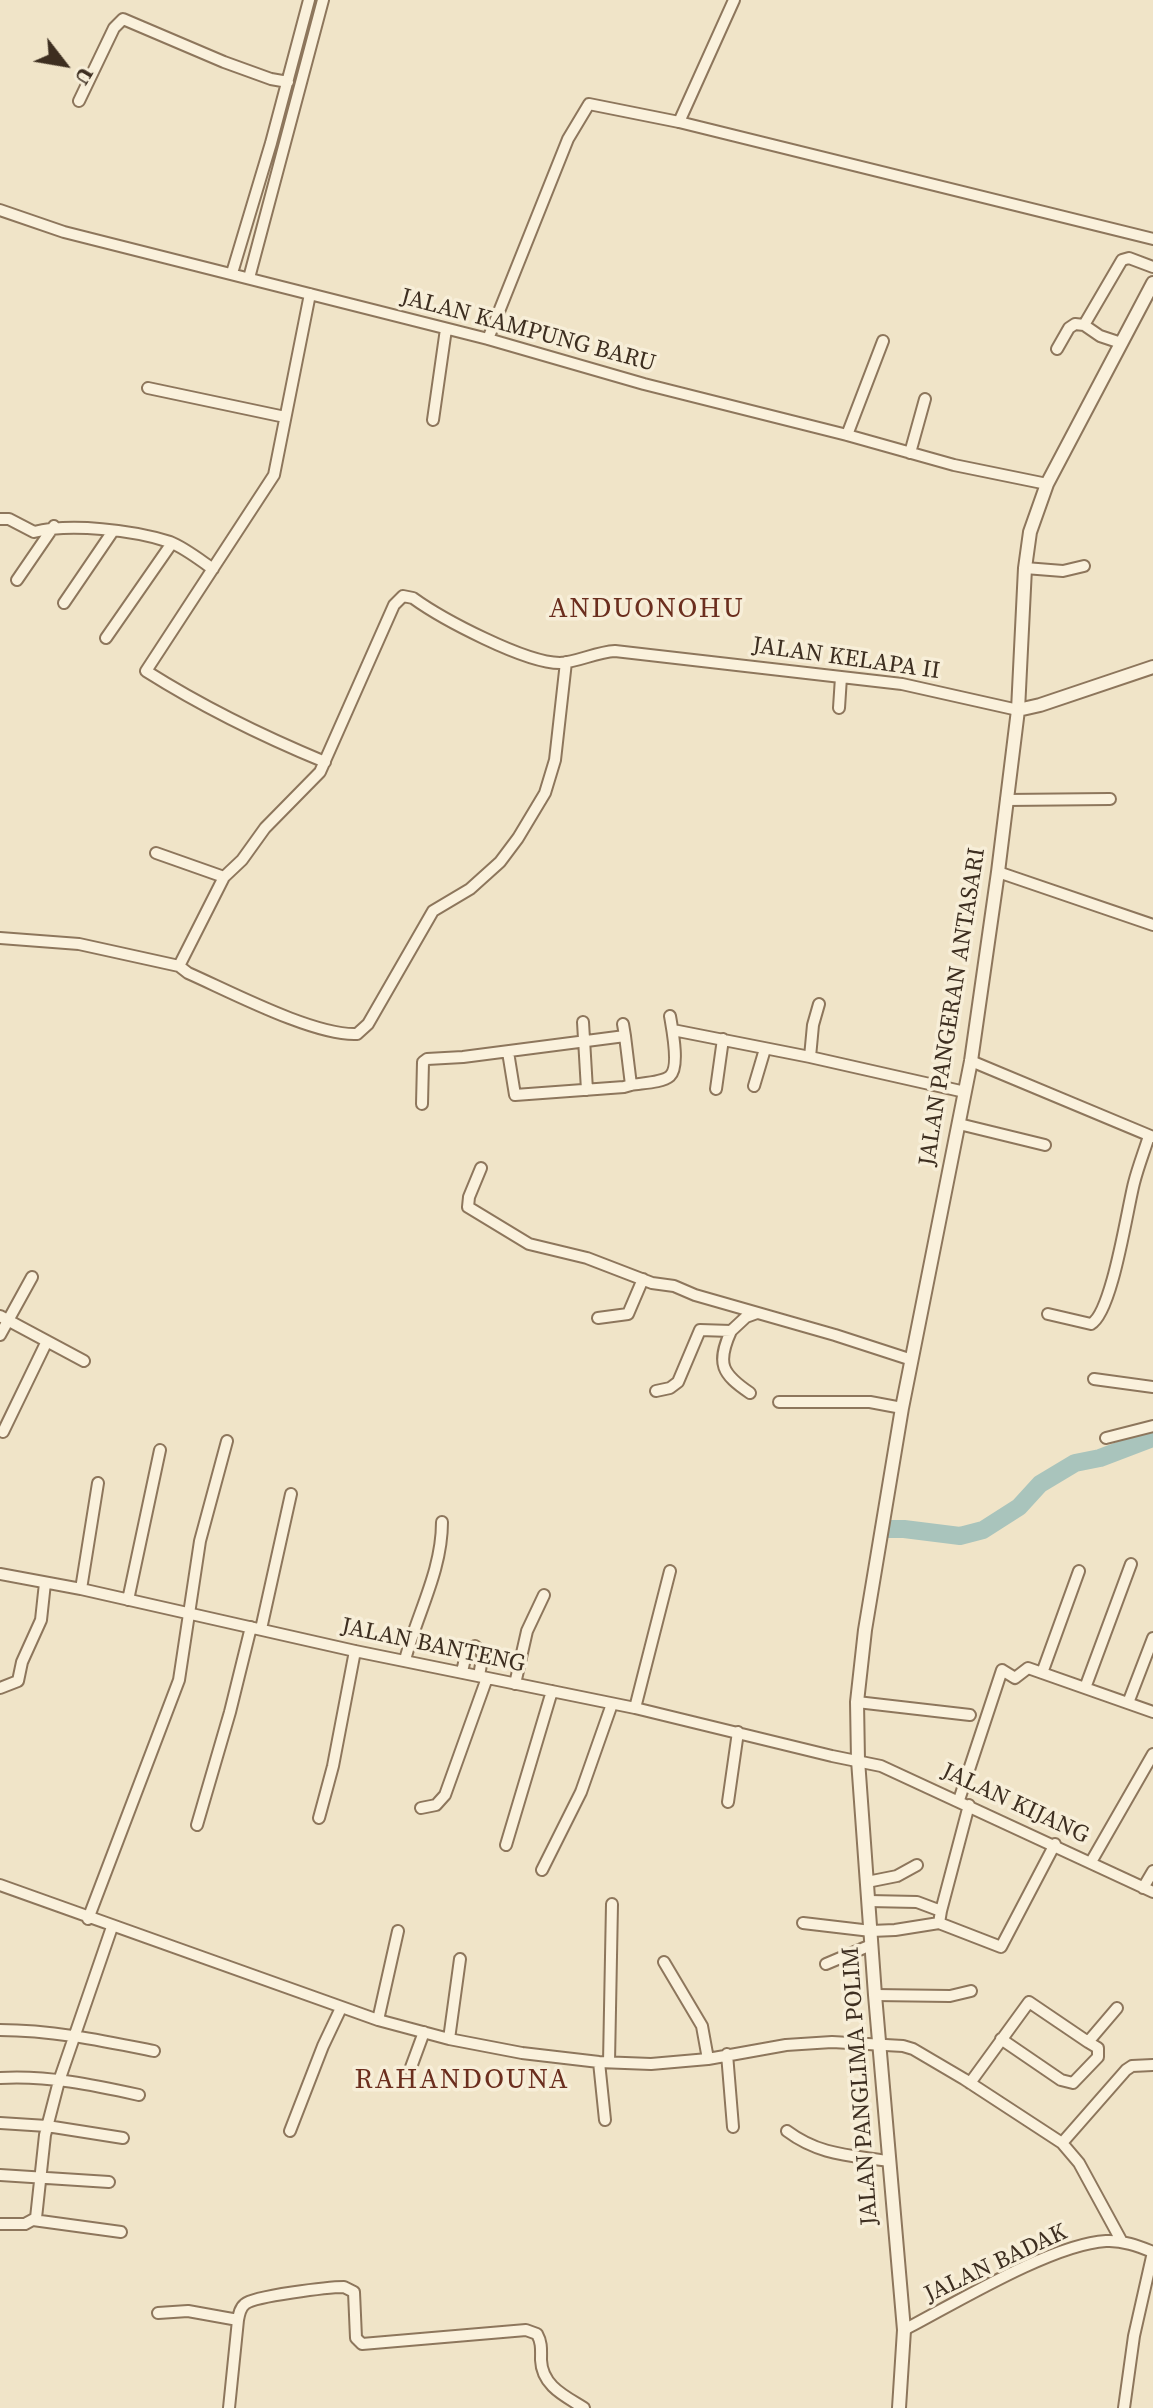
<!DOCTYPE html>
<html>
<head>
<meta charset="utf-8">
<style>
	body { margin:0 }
	#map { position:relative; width:1153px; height:2408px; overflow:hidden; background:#f0e4c8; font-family:"Source Serif 4",serif }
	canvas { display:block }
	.north { position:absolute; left:24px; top:24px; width:80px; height:80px; -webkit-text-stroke:6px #f7eed8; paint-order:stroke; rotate:121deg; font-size:22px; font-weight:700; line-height:32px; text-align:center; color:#3d2e20 }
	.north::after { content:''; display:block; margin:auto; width:28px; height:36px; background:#3d2e20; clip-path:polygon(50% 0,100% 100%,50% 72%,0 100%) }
</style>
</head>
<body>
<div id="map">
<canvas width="1153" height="2408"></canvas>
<div class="north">U</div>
</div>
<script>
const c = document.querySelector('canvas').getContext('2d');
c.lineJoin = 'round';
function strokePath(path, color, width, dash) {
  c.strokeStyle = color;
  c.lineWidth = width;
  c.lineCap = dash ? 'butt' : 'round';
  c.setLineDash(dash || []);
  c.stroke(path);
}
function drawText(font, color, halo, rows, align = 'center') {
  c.font = font + ' "Source Serif 4",serif';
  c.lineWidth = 7;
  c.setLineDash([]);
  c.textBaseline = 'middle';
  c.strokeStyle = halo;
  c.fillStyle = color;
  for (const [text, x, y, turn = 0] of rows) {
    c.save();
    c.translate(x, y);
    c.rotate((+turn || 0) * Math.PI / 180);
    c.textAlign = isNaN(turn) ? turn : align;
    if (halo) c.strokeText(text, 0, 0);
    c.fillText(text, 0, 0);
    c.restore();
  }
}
strokePath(new Path2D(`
	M883,1529H904L960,1536L983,1530L1019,1507L1040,1484L1075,1463L1100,1458L1153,1438`), '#a9c4bc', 18);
const minor = new Path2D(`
	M79,101L114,28L123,19L224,62L271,79L288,82
	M679,122L734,0
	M0,210L64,232L488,339L644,384L847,435L954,465L1047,484
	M232,273L271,143L309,0
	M249,278L323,0
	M310,294L274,475L146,671C203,707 262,736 325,762
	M1084,325L1100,336L1121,343
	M488,339L568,139L589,104L679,122L1153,239
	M1057,349L1069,328L1075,324L1084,325L1122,260L1129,258L1153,267
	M148,388L285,417
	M433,420L446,329
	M847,435L883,341
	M910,453L925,399
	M0,519H9L34,532C70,523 134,530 170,542C185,548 200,560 213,569
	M1025,568L1063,571L1084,566
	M17,580L54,526
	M64,603L113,531
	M106,638L172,543
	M839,708L841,677
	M1006,800L1110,799
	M156,853L224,877
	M998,872L1153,925
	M0,938L79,944L179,966L188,973C229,991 314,1036 357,1034L368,1024L433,911L470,889L500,862L518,838L545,793L555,760L566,662
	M179,966L224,877L242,860L265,828L320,772L394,605L403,596L413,598C442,619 525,663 560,663C578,662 596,652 615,651L902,684L1018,710
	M583,1022L587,1090
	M673,1030L810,1057L965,1092
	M508,1052L515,1095L624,1087L631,1085L625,1036
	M810,1057L813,1025L819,1004
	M971,1061L1153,1137
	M631,1085C641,1083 662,1083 670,1076C680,1067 672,1028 670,1016
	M754,1086L765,1049
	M716,1089L723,1039
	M422,1104L423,1062L427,1059L463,1057L625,1036L623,1024
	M959,1124L1045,1145
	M481,1168L469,1197L468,1207L529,1244L587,1258L652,1283L674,1286L695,1295L835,1335L912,1360
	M1048,1314L1091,1324C1112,1313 1127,1210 1134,1183C1138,1167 1144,1152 1149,1136
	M0,1316L84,1361
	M598,1318L628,1314L643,1279
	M731,1331C716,1364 722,1374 750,1393
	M0,1335L32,1277
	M1094,1379L1153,1387
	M656,1391L670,1388L678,1382L700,1330L731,1331L746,1317L757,1313
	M779,1402H870L902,1408
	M3,1432L47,1341
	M1106,1438L1153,1426
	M0,1574L81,1589L355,1651L635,1708L832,1756L881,1766L1153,1892
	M81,1589L98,1483
	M128,1600L160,1450
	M261,1629L291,1494
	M405,1660C417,1614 442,1571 442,1522
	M462,1672L466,1654L475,1646L483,1653L479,1676
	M1042,1673L1079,1571
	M515,1684L527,1631L544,1595
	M0,1688L18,1681L22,1662L41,1620L45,1583
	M1085,1688L1131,1564
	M857,1702L970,1715
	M1128,1703L1153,1638
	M635,1708L670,1571
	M959,1800L1002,1670L1015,1678L1028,1668L1153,1712
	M728,1802L738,1732
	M421,1808L436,1805L445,1795L487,1678
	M319,1818L333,1766L355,1651
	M197,1825L230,1712L251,1627
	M506,1845L552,1691
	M1091,1862L1153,1754
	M542,1870L581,1792L612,1704
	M867,1882L897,1876L917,1865
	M0,1885L378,2020L449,2039L522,2053L599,2062L651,2064L708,2059L786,2045L832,2042L903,2046L913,2049L964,2079L1062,2143L1079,2163L1122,2242
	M1143,1888L1153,1871
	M869,1901L917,1902L941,1911L939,1923L1001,1947L1055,1844
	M941,1911L969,1805
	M88,1919L179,1680L200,1541L227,1441
	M803,1923L871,1931L895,1930L939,1923
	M664,1962L702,2026L708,2059
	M826,1964L871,1945
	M875,1995L950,1996L971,1991
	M378,2020L398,1931
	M0,2030C52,2030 104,2041 154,2051
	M449,2039L460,1959
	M1001,2039L1061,2080L1073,2083L1098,2057V2048L1088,2042
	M727,2054L733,2127
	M599,2062L605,2120
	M609,2062L612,1904
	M410,2070L424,2032
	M0,2078C46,2075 94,2085 139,2095
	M970,2083L1029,2002L1088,2042L1117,2008
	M0,2123L47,2126L123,2138
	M290,2131L323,2046L341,2008
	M787,2131C819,2155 849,2155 888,2161
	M1062,2143L1126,2070L1132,2066L1153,2065
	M0,2175L109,2182
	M33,2220L121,2232
	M0,2224H25L36,2218L45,2135L59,2081L112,1927
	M158,2313L188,2311L238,2320
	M904,2330C954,2304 1052,2244 1106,2241C1122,2240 1138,2246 1153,2252
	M229,2408L238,2320C239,2314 240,2308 245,2304C254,2296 329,2287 344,2287L354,2292L356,2338L362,2344L526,2330L537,2334C542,2343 541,2350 541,2360C542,2386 565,2396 584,2408
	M1124,2408L1134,2336L1153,2252`);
const tertiary = new Path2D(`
	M1018,710L1040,705L1153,667
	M899,2408L904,2330L875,1995L858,1760L857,1702L865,1630L902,1408L971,1061L998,872L1018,710L1025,568L1030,532L1047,484L1153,283`);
strokePath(minor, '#8d765c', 14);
strokePath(tertiary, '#8d765c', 16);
strokePath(minor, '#faf1dc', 10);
strokePath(tertiary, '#faf1dc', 12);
drawText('24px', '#3d2e20', '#f7eed8', [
	["JALAN KAMPUNG BARU",528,331,15],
	["JALAN KELAPA II",846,659,8],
	["JALAN PANGERAN ANTASARI",953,1007,-81],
	["JALAN BANTENG",433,1646,12],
	["JALAN KIJANG",1015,1804,25],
	["JALAN PANGLIMA POLIM",861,2086,-94],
	["JALAN BADAK",996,2264,-25]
]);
c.letterSpacing = '2px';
drawText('28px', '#6b2e1e', '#f7eed8', [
	["ANDUONOHU",647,610],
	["RAHANDOUNA",462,2081]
]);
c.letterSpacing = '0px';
</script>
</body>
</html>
